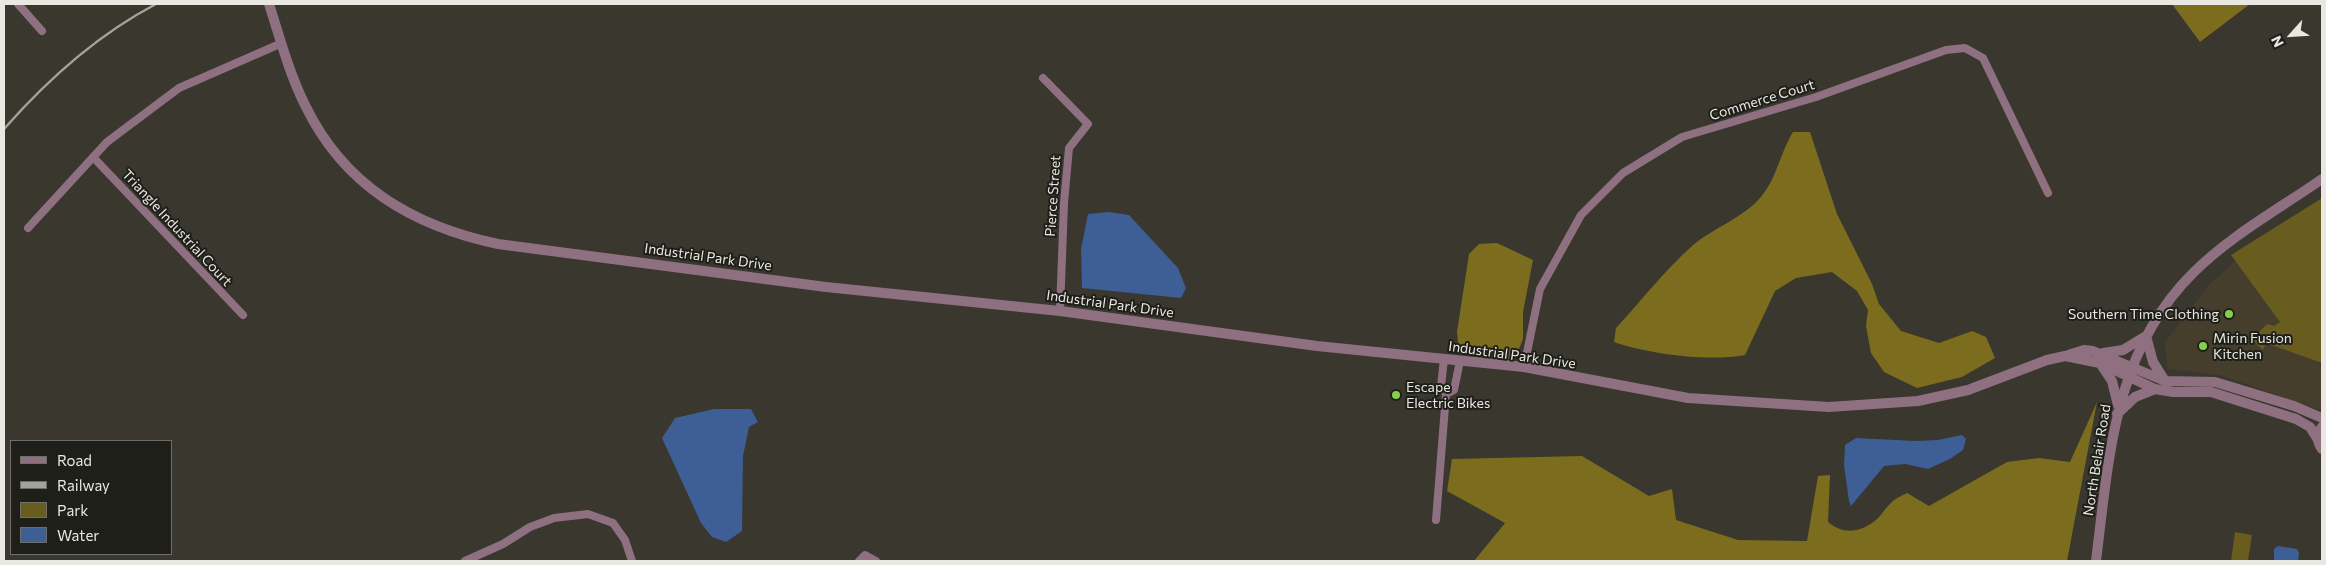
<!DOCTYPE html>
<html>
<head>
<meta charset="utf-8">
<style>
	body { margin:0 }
	#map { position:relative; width:2326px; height:565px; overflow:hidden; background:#39372e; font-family:Commissioner,sans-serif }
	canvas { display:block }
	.frame { position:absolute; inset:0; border:5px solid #e8e7e1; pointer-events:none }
	.legend { position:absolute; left:10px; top:440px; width:162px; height:115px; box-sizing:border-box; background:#1f1f1a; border:1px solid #6f6f6a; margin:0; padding:6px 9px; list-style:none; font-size:15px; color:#e8e7e1 }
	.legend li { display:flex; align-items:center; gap:10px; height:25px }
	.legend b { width:25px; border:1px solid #6f6f6a }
	.north { position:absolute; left:2266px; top:10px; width:50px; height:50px; -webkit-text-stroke:4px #1f1f1a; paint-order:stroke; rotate:244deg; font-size:14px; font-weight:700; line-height:20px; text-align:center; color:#e8e7e1 }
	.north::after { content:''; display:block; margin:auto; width:18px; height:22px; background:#e8e7e1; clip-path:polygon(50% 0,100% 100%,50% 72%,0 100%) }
</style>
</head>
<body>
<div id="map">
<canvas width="2326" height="565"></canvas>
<div class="frame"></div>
<ul class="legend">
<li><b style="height:6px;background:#8e7081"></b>Road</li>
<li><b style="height:6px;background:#a4a29b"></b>Railway</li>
<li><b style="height:14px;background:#685c1e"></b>Park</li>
<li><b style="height:14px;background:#3e5e96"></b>Water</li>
</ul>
<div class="north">N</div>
</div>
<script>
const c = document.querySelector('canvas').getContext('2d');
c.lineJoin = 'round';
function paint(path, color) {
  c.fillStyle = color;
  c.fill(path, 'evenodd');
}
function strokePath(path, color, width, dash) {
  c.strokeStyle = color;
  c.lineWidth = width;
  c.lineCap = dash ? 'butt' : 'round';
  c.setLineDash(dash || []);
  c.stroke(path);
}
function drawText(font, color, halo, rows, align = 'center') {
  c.font = font + ' Commissioner,sans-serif';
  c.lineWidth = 4;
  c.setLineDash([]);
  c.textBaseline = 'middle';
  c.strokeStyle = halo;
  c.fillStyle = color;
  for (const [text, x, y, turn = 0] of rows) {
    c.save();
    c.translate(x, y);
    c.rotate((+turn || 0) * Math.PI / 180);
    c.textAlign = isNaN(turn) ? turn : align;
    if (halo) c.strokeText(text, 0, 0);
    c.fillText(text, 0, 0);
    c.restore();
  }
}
paint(new Path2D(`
	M2322,202V411L2220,375L2167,369L2165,342L2208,286L2242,255Z`), '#463e2d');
paint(new Path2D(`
	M2322,198V363L2266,343L2263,350L2252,339L2267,324L2274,326L2280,322L2231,255Z
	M2235,532L2252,535L2248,561H2231Z`), '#685c1e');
paint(new Path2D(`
	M2172,4H2250L2200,42Z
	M1793,132H1810L1837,214L1872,284L1879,304L1901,331L1939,343L1972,331L1986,337L1995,358L1962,377L1917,388L1884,372L1871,353L1866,326L1868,310L1857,291L1832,272L1796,278L1775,291L1745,355C1709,362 1648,354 1614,342L1616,328C1641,301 1665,270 1692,246C1713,228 1743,218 1761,197C1777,178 1780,153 1793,132Z
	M1497,243L1533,260L1523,312V339L1517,354L1508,359L1459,351L1457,332L1469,254L1479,244Z
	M2097,402L2067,561H1474L1505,523L1447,491L1452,459L1582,456L1649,496L1672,489L1676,520L1738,540L1807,541L1818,476L1830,475L1828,522C1843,535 1861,533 1877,519C1882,515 1885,508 1890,504C1894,499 1901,496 1907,493L1929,506L2007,462L2039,458L2070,462Z`), '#7c6d1e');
paint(new Path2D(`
	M1109,212L1129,215L1178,268L1186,288L1181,298L1082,288L1081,249L1088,214Z
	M714,409H751L758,422L749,427L743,456L742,531L726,542L712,537L701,523L662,438L675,418Z
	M1962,435L1966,439L1963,450L1950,459L1928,469L1905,464L1884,466L1851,506L1849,501L1844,465L1845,445L1856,438L1915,441L1938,440Z
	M2278,546L2297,549L2299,553L2298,561H2274V549Z`), '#3e5e96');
strokePath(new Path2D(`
	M18,4L42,31
	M1043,78L1088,124L1069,148L1064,203L1060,311
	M93,157L243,315
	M28,228L107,142L179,88L282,43
	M1524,367L1540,289L1581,215L1623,173L1682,137L1816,97L1946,50L1965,48L1983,58L2048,193
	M1446,394L1454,390L1460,361
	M1436,520L1446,394L1441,386L1444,359
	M465,561L503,544L530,527L554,518L588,514L613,523L625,540L632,561
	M859,561L865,555L876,561`), '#8e7081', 8);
strokePath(new Path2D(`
	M269,4C280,38 289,73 305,105C344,186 413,226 498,244L826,287L1060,311L1317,346L1524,367L1688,398L1829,407L1918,401L1968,390L2047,360L2065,356L2100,363L2155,389L2173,392H2211L2296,419L2310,427L2318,440
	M2103,353L2123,350L2146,336L2153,362L2165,381
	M2068,355L2084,350L2093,351L2165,381L2215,382L2294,406L2322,418
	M2100,363L2112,381L2118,405
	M2117,414L2135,397L2155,389
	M2322,427C2316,434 2317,442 2322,449
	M2096,561C2109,457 2114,351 2193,273C2231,235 2279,209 2322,179`), '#8e7081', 10);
strokePath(new Path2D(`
	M4,129C48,79 97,35 156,4`), '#a4a29b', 2.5);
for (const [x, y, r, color] of [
	[2229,314,5,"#85cf4d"],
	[2203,346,5,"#85cf4d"],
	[1396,395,5,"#85cf4d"]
]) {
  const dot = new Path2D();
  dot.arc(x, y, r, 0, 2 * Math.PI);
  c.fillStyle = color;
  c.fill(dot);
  strokePath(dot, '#1f1f1a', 2);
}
drawText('14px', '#e8e7e1', '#1f1f1a', [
	["Commerce Court",1762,100,-17],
	["Pierce Street",1053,196,-86],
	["Triangle Industrial Court",177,228,47],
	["Industrial Park Drive",708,257,8],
	["Industrial Park Drive",1110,304,8],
	["Industrial Park Drive",1512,355,8],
	["North Belair Road",2097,460,-81]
]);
drawText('14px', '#e8e7e1', '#1f1f1a', [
	["Southern Time Clothing",2219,314,"right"],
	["Mirin Fusion",2213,338],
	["Kitchen",2213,354],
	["Escape",1406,387],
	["Electric Bikes",1406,403]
], 'left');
</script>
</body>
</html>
